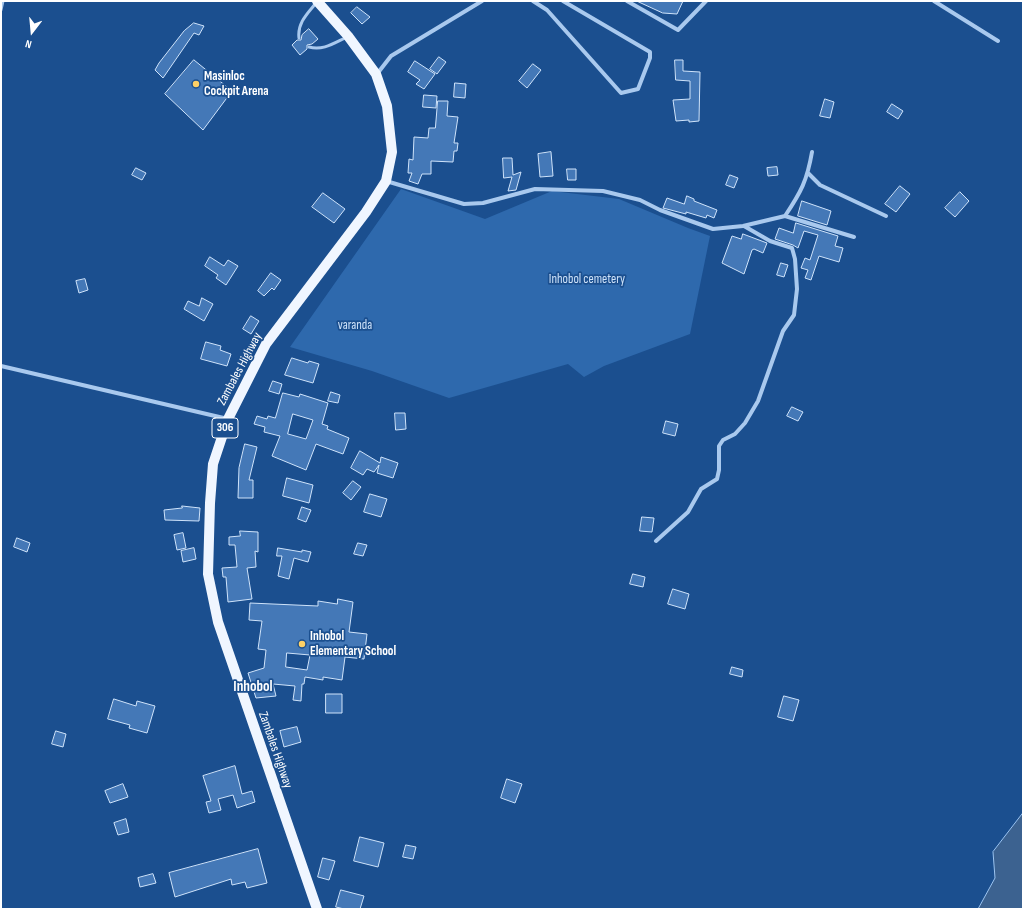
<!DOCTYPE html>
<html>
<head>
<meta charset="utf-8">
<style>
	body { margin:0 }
	#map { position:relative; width:1024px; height:910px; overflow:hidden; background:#1b4f8f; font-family:"Sofia Sans Condensed",sans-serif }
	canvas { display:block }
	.frame { position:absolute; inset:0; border:2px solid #fff; pointer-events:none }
	.north { position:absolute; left:12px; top:12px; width:40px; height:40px; -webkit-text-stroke:3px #1b4f8f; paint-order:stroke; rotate:196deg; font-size:11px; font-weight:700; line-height:16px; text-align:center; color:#fff }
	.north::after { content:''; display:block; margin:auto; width:14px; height:18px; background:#fff; clip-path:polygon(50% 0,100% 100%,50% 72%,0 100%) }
</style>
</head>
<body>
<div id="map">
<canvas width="1024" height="910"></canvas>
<div class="frame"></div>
<div class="north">N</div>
</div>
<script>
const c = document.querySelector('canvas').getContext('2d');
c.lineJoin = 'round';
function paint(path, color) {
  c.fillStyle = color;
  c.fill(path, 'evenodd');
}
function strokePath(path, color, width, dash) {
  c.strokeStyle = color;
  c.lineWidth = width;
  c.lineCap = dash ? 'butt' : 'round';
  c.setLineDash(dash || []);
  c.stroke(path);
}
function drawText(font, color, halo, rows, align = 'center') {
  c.font = font + ' "Sofia Sans Condensed",sans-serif';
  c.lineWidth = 3.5;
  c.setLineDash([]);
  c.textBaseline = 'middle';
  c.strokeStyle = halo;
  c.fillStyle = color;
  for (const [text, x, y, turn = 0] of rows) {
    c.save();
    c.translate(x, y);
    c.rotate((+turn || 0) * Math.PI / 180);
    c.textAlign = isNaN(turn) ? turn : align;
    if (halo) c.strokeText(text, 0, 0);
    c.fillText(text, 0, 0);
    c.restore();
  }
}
paint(new Path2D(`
	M401,189L485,219L552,191L619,199L688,228L710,236L690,334L604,366L584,377L568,364L449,398L372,371L290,347Z`), '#2e69ad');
const water = new Path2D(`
	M1023,813V909H978L995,878L993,852Z`);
paint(water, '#3c6290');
strokePath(water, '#9cc4f0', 1);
const building = new Path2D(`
	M637,1H683L677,14L663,13Z
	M357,7L370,17L362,24L351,13Z
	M194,23L204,26L199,35L194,33L163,78L155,70L159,63L184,31Z
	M309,29L318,39L312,44L307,45V49L300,55L292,45L297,40H301L302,35Z
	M439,57L446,62L437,74L430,69Z
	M194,60L232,91L203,130L165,94Z
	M675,60H683V71L700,72L699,121L689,122V120L676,121L673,100L690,99V81L676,80Z
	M415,61L435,74L424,89L416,84L420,80L408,72Z
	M533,64L541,70L527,88L519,81Z
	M455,83L466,84L465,98L454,97Z
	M424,95L437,96L436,108L423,107Z
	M825,99L834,102L830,118L820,116Z
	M438,101H448L447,116L458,117L454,143H458L457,151H454L453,162L431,161V174H422L418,184L409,181L412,173H408L409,159L413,160L414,137L428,138L429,128H435Z
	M892,104L903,111L898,119L887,112Z
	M551,152L553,176L540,177L538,154Z
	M503,158H512L513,175L521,172L516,190L508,191L512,177L504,178Z
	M777,167L778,175L768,176L767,168Z
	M136,168L146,173L142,180L132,175Z
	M567,169H576V180H568Z
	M730,175L738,178L734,188L726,185Z
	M900,186L910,194L896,212L885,204Z
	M960,192L969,201L955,217L945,208Z
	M323,193L345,209L334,223L312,207Z
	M687,196L694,199V201L717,210L714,218L707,215L706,218L686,212V214L663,208L667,198L684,204Z
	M802,201L831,211L827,225L798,216Z
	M796,223L838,236L835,246L843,248L839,262L819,256L811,280L805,278L808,270L801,268L805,258L810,260L818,235L804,231L798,248L793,245L775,239L779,228L793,233Z
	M743,234L767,243L763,253L754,249L752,250L744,274L722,263L732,236L741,239Z
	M210,257L224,266L228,260L238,266L226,285L216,278L218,275L205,266Z
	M781,263L788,265L784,277L777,275Z
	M271,273L281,280L274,290L272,288L264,296L258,291Z
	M85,279L88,290L79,293L76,281Z
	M202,298L213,304L204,321L184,309L188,301L199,306Z
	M251,316L259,321L251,334L243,329Z
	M206,342L221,346L220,350L231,354L227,366L201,359Z
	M292,358L308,363L309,361L319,364L313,383L285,375Z
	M273,381L282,384L279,394L269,391Z
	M331,392L340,395L338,403L328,401Z
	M283,393L299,397L300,394L328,403L322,424L328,426L327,429L349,438L343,454L316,444L306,470L272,456L280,436L264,432L265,427L254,424L257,416L267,419L268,416L275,418ZM293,414L313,420L306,439L288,434Z
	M792,407L803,412L798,421L787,416Z
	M395,413H405L406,429L396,430Z
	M666,421L678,424L675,436L663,433Z
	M245,444L257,447L249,480H253V498H238L239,468Z
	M360,451L380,463L381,457L398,463L393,478L377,473L379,465L374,472L367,469L363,475L351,468Z
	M287,478L313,485L309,503L283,496Z
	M353,481L361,487L351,500L343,493Z
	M370,494L387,499L381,517L364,512Z
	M182,506L200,508L199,521L165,520L164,510L182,508Z
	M302,507L311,510L306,522L298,519Z
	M642,517L654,518L652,532L640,531Z
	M240,531L258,532V552L255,551L256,567L247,568L252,599L228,602L226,577H223L222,568L237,567L235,545H229V537L240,536Z
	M183,533L186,548L177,550L174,535Z
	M17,538L30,543L27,552L14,547Z
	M358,543L367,545L363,556L354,554Z
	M194,548L196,559L183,562L181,551Z
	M278,548L302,552V550L311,552L308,562L294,558L289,579L278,576L282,556H277Z
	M633,574L645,577L643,587L630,584Z
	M673,589L689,594L685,609L668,604Z
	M338,599L353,602L349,632L367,634L364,659L345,657L342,680L323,677V680L305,677L304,684H302L301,701L293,700L295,686L273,684L276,696L256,698L248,673L264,668L266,650L258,649L262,621L249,620L250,603L318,606V601L337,604ZM287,653L310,655L307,670L286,667Z
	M732,667L743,670L742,677L730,674Z
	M326,694H342V713H326Z
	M784,696L799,700L793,721L778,717Z
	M114,699L136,706L137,701L155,706L147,733L129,728L130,725L108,719Z
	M297,727L301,742L284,747L280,731Z
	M56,731L66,734L63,747L52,744Z
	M235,766L242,794L252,791L255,802L237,808L233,795L218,799L221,810L209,813L206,802L211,801L203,776Z
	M507,779L522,784L515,803L501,798Z
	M123,784L128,797L110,803L105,791Z
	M126,819L129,832L118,835L114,823Z
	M360,837L384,843L378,867L354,861Z
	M406,845L416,847L413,859L403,857Z
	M258,849L267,883L247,888L245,882L232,885L231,879L175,897L169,873Z
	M323,858L335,861L329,880L318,877Z
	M153,874L156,883L140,887L138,878Z
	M341,890L364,896L360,909H344L336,907Z`);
paint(building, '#4478b7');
strokePath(building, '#cfe3fa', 1);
strokePath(new Path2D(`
	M1,10L3,1
	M299,38C297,23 308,13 316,3
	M309,47C323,51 334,43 347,37`), '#a9c9ee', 3);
strokePath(new Path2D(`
	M533,1L547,10L621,93L638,89L650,58V52L563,1
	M627,1L678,30L706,1
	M934,1L998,41
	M377,74L391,56L482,1
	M808,173L820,185L886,216
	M386,181L464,204L483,203L535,189L603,191L640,200L660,210L713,229L743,226L785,216C801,192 807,181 812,152
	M785,216L854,237
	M1,366L228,419
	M656,541L688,512L701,489L717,479L719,470V446L723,440L735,434L745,423L758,401L783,331L794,315L797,289L795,259L792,248L770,241L744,226`), '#a9c9ee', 4);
strokePath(new Path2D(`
	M317,909L218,622L208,574L210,503L213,464L228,419L266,344L366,212L386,181L392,152L387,106L376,74L348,36L317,1`), '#f0f6ff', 10);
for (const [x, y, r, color] of [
	[196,84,4,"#ffd166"],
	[302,644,4,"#ffd166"]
]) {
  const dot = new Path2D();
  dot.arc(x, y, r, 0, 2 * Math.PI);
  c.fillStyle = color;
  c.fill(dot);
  strokePath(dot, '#1b4f8f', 1.5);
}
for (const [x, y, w] of [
	[225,428,26]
]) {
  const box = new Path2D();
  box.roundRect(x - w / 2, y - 10, w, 20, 3);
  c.fillStyle = '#1b4f8f';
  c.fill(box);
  strokePath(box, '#fff', 1);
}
drawText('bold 12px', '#fff', null, [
	["306",225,428]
]);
drawText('bold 13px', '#fff', '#1b4f8f', [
	["Masinloc",204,77],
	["Cockpit Arena",204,92],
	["Inhobol",310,637],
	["Elementary School",310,652]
], 'left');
drawText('13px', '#cfe3fa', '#1b4f8f', [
	["Inhobol cemetery",587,280],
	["varanda",355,326]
]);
drawText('13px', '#fff', '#1b4f8f', [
	["Zambales Highway",240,369,-62],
	["Zambales Highway",275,750,71]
]);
drawText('bold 15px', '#fff', '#1b4f8f', [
	["Inhobol",253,687]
]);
</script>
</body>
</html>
